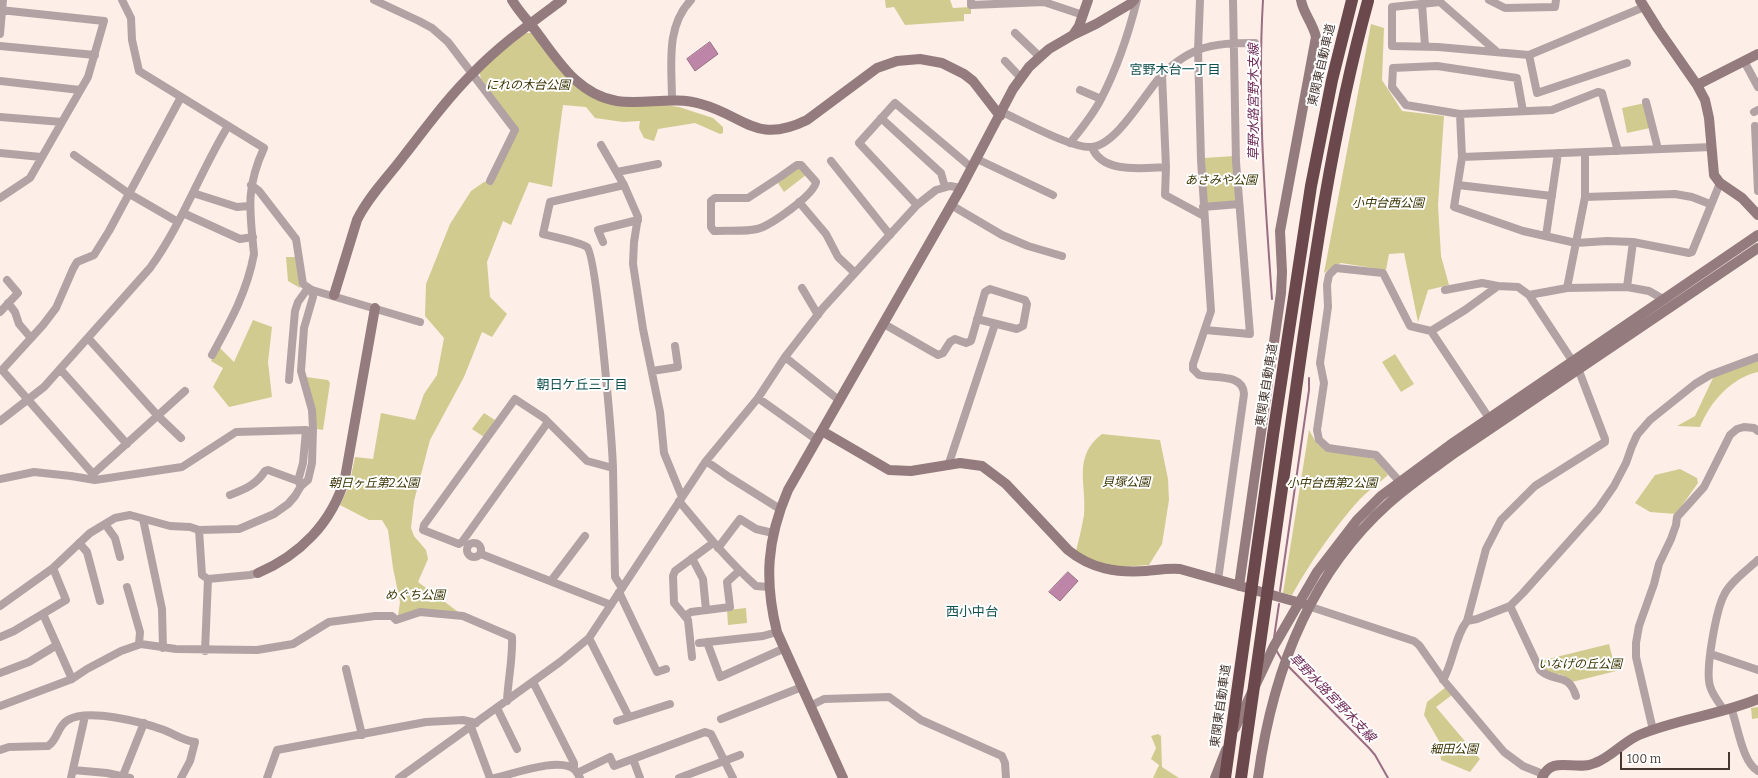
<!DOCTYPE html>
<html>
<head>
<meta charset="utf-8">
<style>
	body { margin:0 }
	#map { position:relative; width:1758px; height:778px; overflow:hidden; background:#fdeee8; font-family:Bitter,serif }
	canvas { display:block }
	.scale { position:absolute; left:1620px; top:752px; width:110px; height:18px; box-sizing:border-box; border:2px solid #463731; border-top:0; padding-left:5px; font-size:12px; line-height:14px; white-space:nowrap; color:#463731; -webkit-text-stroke:3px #fff; paint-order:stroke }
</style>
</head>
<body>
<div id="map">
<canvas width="1758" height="778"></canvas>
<div class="scale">100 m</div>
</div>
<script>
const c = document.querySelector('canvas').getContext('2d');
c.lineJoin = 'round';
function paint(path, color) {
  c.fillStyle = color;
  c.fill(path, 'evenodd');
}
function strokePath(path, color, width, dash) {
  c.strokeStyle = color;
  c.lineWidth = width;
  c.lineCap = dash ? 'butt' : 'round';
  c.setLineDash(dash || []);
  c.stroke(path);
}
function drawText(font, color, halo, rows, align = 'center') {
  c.font = font + ' Bitter,"Noto Sans JP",serif';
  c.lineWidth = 4;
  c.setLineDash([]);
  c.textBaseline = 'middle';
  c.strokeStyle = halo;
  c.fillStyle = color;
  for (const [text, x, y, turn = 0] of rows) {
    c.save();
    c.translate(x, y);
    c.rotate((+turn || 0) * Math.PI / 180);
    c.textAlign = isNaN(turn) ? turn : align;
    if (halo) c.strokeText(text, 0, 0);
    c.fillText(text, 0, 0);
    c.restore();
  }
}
paint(new Path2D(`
	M885,0H950L953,8L971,7V14H964V21L905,25L894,7L886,8Z
	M1371,24L1384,28L1382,80L1402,111L1444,116L1438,205L1441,256L1449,285L1428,290L1418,322L1404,253L1389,254L1386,270L1341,263L1334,266L1324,273Z
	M526,33H531L589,95L679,107L713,118L723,127V133L720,134L695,123L658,129L654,141L644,138L639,128L640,121L623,122L595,118L586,107L563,105L552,187L529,182L511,225L503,221L487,262L490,297L507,314L492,337L482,332L464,377L430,440L414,501L411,528L414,536L426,550L428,559L418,582L461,614L398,616L400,602L393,568L388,530L382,520H369L340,505L349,486L355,457L373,459L381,413L415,420L424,394L437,375L444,338L425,316L426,284L450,224L471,191L484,182L490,181L518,129L481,79L479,70Z
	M1645,103L1650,128L1627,133L1622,108Z
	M1234,156L1238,203L1207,206L1204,158Z
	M797,168H800L806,175L784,192L778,183Z
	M286,257H296L300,288L288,281Z
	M253,320L272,327L268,362L272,397L229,407L213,387L223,368L211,361L219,347L234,362Z
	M1395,354L1414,384L1401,392L1382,362Z
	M1758,359V372C1731,378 1710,402 1700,427L1677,426L1695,416L1713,378Z
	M306,377L328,380L330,383L323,430L317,429Z
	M484,413L495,420L484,437L472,429Z
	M1309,430L1317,444L1326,450L1375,459L1388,475C1379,483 1368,491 1360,499C1334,528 1311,561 1292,595L1283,593Z
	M1102,434L1160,440L1168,479L1169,500L1162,544L1149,565L1120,567L1089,560L1076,551C1079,539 1082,527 1084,515C1087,484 1072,457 1102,434Z
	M1680,469L1697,478L1698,483L1676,514L1650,512L1635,503L1655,475Z
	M746,608L747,623L728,625L727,610Z
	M1609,644L1616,671L1572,682C1559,667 1550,682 1540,661Z
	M1446,687L1452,695L1436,707L1480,759L1470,772L1441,760L1439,741L1424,715L1427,702Z
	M1758,707V718L1752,719L1751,708Z
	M1158,734L1161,736L1162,767L1179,778H1153L1159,765L1151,759L1156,748L1151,736Z`), '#d2cb8f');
const water = new Path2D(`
	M710,42L718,54L695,71L687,59Z
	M1068,572L1078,581L1060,601L1049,592Z`);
paint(water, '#bd85a7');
strokePath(water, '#996e84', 1);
strokePath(new Path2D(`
	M1263,0C1257,101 1265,199 1272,299
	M1280,591L1309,390V378
	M1274,638L1279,604
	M1276,650L1282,660
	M1288,666L1369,748L1375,755L1388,778`), '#996e84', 2);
strokePath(new Path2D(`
	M122,0L131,18L132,40L139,71L264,148C245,189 250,212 254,254C247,292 230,322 212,355
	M374,0L419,21L432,28L448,42L515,130L490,181
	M971,0V5L1044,2L1083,15
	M1200,0L1198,50L1201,160L1211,311L1193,364V369L1199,375C1214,379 1243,373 1244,394L1218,580
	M1489,0L1505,8L1555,7L1556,0
	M1422,4L1425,46
	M0,10L104,21L88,77L62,122L30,178L0,198
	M1015,33L1040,57
	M0,34L3,0
	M0,46L95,55
	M1496,51L1440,2L1392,7V46L1438,47L1529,55L1644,7
	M1529,55L1537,93L1627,63
	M1005,61L1021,78
	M1744,61L1758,87
	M1162,75L1166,167L1165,195L1204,216
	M0,81L80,90
	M1080,90L1101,99
	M672,101C672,66 665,27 691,0
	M1646,102L1658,149
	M1523,111L1517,78L1437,66L1393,68L1392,87L1406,105L1460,114L1462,157L1454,207L1523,231L1576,243L1607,241L1633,242L1689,253L1692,252L1720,183
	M1002,112C1022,121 1073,149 1092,147C1117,144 1144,95 1161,76C1170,66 1185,55 1198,50C1216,43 1236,43 1255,43
	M1754,112L1758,110
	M1460,114L1552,110L1598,92L1602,93L1618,151
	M0,117L62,122
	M881,118L941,173L945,187
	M1755,126L1758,191
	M1070,143C1081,129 1093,115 1101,99C1116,70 1129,32 1137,0
	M601,145L624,185L638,217L634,242L633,264L643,329L660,412L664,453L682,497
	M1092,147C1102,174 1143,168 1166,167
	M0,153L41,157
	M74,155L128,193L178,222
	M1462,157L1712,147
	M977,159L1053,195
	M831,161L890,235
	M797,165H801L816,182C814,195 770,226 757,229C743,232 727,230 714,231L711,227V201L715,198H748L780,177Z
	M617,172L658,164
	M251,185L259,191L296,239L303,284L312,290L420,322
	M1458,185L1552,196
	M193,193L237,207L249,206
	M1585,197L1675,194L1692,197L1710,204
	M799,202L826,234L838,257L855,273
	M917,205L859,143L895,103L972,168
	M951,205L1002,235L1028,246L1062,256
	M1203,207L1239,204
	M183,213L240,239L253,237
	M1546,236L1558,153
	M603,242L598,230L638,220
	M1627,287L1633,242
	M802,288L818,315
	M1567,288L1585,197V152
	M1445,290L1482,283L1498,286
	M1529,295L1567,288L1627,287L1649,291L1663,299
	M8,303L15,312L19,324L31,338
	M0,312L18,293L7,280
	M884,324L938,355L943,353L950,342L955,339L966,343L971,341L985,292L990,289L1025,300L1027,304L1023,326L1017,329L977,319
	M1205,330L1250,334L1236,162L1233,0
	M1431,331L1465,310L1498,286L1518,287L1529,295L1579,371L1605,439V442L1535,486L1501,520L1486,549L1467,621C1454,638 1454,661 1443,680
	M88,338L158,416L181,438
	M785,357L840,401
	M60,369L127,444
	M652,371L678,367L675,346
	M289,380L295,311L298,302L308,288
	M758,398L817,440
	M0,421L44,387L150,268C182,224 200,172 228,126
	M548,422L462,542L459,544L423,530L424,525L515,399L544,418L587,461L613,468C612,441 597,257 587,247C583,243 551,236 543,234L550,202L624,185
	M706,461L729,477L780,509
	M948,466L995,324
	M613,468L615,577L622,588
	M93,474L2,370L43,325L56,308L73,269L77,262L94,255L109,231L181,97
	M0,479L34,472L71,476L95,480L182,467L236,432L306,430L303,463L298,481L301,486L295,496L288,504L274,514L239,529L199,530L190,527L170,526L130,515L115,518L90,533L53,568L0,606
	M90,479L93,474L185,391
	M1400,482L1376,455L1328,448L1319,440L1317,430L1324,383L1320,363L1328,307L1327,285L1329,275L1336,268L1383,273L1410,326L1431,331L1489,418
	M301,486L308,480L312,463L313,429L312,410L301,371L304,328L313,297L312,290
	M230,495C245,489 256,485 265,471L268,470L298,481
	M679,501C704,531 727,560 756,586L769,587
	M143,519L162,609L163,648
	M105,524L115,538L120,557
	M199,530L202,575L208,579
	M467 550a7 7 0 1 1 14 0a7 7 0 1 1-14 0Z
	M79,543L87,552L100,601
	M718,548L740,519L756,529L773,533
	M481,554L611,605
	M692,558L703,579L706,610
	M551,581L585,536
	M127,587L140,632L139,644
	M619,592L657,672L666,669
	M1308,606L1414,641L1419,645L1445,682L1504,752L1523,766L1543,774
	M1510,606L1540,670C1555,684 1568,671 1576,696
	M43,614L72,679
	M685,616L691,612L730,607L727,582L739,571
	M1467,621L1477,619L1510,606L1523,593L1598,509L1614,486L1626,463L1632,446L1637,435L1650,420L1695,384L1710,375L1758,357
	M0,637L14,631L66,600L53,568
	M589,638L629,717
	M707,642L720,677L785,648
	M699,643L763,636L777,632
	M205,651L208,579L250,575L258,573
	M1711,654L1758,670
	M692,657L688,620L674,603L673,576L675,571L713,543
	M346,669L362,735
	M0,673L29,662L57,645
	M533,682L574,763V769
	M0,706L72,679L87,669L121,651L141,644L176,649L257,650L293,644L329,622L375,616H392L396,620L420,612L463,616L512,637C513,659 508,679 507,701
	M810,706L824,699L889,697L921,720L1002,756L1005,763L1006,778
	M497,708L517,749
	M1731,708C1738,726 1742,762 1758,771
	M1724,710C1719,703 1712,694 1710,686C1705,670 1716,611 1724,595C1730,582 1747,570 1758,560
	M721,719L802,687
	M617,721L670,704
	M471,727L490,778
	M1653,730L1636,657V643L1639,626L1654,584L1659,564L1671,539L1676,525L1677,517L1704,487L1730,435L1737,429L1744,427L1754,428L1758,431
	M0,750L9,747L48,746C58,740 57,726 68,720C88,708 142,722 164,730C174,734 184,741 195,742L190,761L181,778
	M633,759L640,778
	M73,770L107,773L130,778
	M577,773L610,757L614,766L705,732L711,734L733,778
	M71,778L85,716
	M122,778L144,723
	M267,778L277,750L426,722L463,720L476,723
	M399,778L560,662L589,638L706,461L758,398L785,357L823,308L917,205L936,190L950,186L961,188
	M495,778C513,774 561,756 575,770C577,772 579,776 580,778
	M679,778L740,755`), '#b3a2a3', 8);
strokePath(new Path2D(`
	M512,0C519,12 530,23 538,34C559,62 579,95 617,101C644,105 674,96 701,104C745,116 756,145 807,120L877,68L897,61L920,59L942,63L964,74L973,81L1000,116
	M1640,0L1658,29L1697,85L1705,100L1709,118L1714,175L1720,183L1742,198L1758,215
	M1073,35L1096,24L1130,4L1134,0
	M1697,85L1758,54
	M334,295L357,220C368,197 388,177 403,157C426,128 447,98 473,73C500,45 531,23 562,0
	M822,431L889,470L911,471L960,463L982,466L1006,484L1068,550C1091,569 1117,573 1146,571C1158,570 1168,568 1180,569L1304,604
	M258,573C300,555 332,523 345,478L375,308
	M1239,586L1281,293L1282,272L1280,231L1316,37C1313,23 1303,13 1301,0
	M1235,728L1274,646L1317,572L1357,520L1381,496L1450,445L1758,235
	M843,778L777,632C764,580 767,539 788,490L961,188L1013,89L1029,67L1040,57L1049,49L1073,35L1079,26L1088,0
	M1215,778L1226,750
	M1258,778C1272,674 1308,576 1388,504C1409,485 1433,469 1456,452L1758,248
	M1542,778C1552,754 1575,772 1595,763C1611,757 1623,742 1639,735C1677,719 1719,715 1758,699`), '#947b7d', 10);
strokePath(new Path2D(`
	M1225,778L1273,435L1311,186L1332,80L1352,0
	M1241,778C1257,660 1275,543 1291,425C1311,283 1330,139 1368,1`), '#6a484c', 12);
drawText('12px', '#463731', '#fff', [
	["東関東自動車道",1322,65,-77],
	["東関東自動車道",1267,385,-81],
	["東関東自動車道",1221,706,-82]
]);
drawText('italic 12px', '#393300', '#fff', [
	["にれの木台公園",528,86],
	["あさみや公園",1221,181],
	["小中台西公園",1388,204],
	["貝塚公園",1126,483],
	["朝日ヶ丘第2公園",374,484],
	["小中台西第2公園",1332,484],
	["めぐち公園",415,596],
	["いなげの丘公園",1580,665],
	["細田公園",1454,750]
]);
drawText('13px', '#114f4e', '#fff', [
	["宮野木台一丁目",1175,70],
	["朝日ケ丘三丁目",582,385],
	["西小中台",972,612]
]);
drawText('italic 13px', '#6f2c59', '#fff', [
	["草野水路宮野木支線",1254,102,-90],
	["草野水路宮野木支線",1332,698,46]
]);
</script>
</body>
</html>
